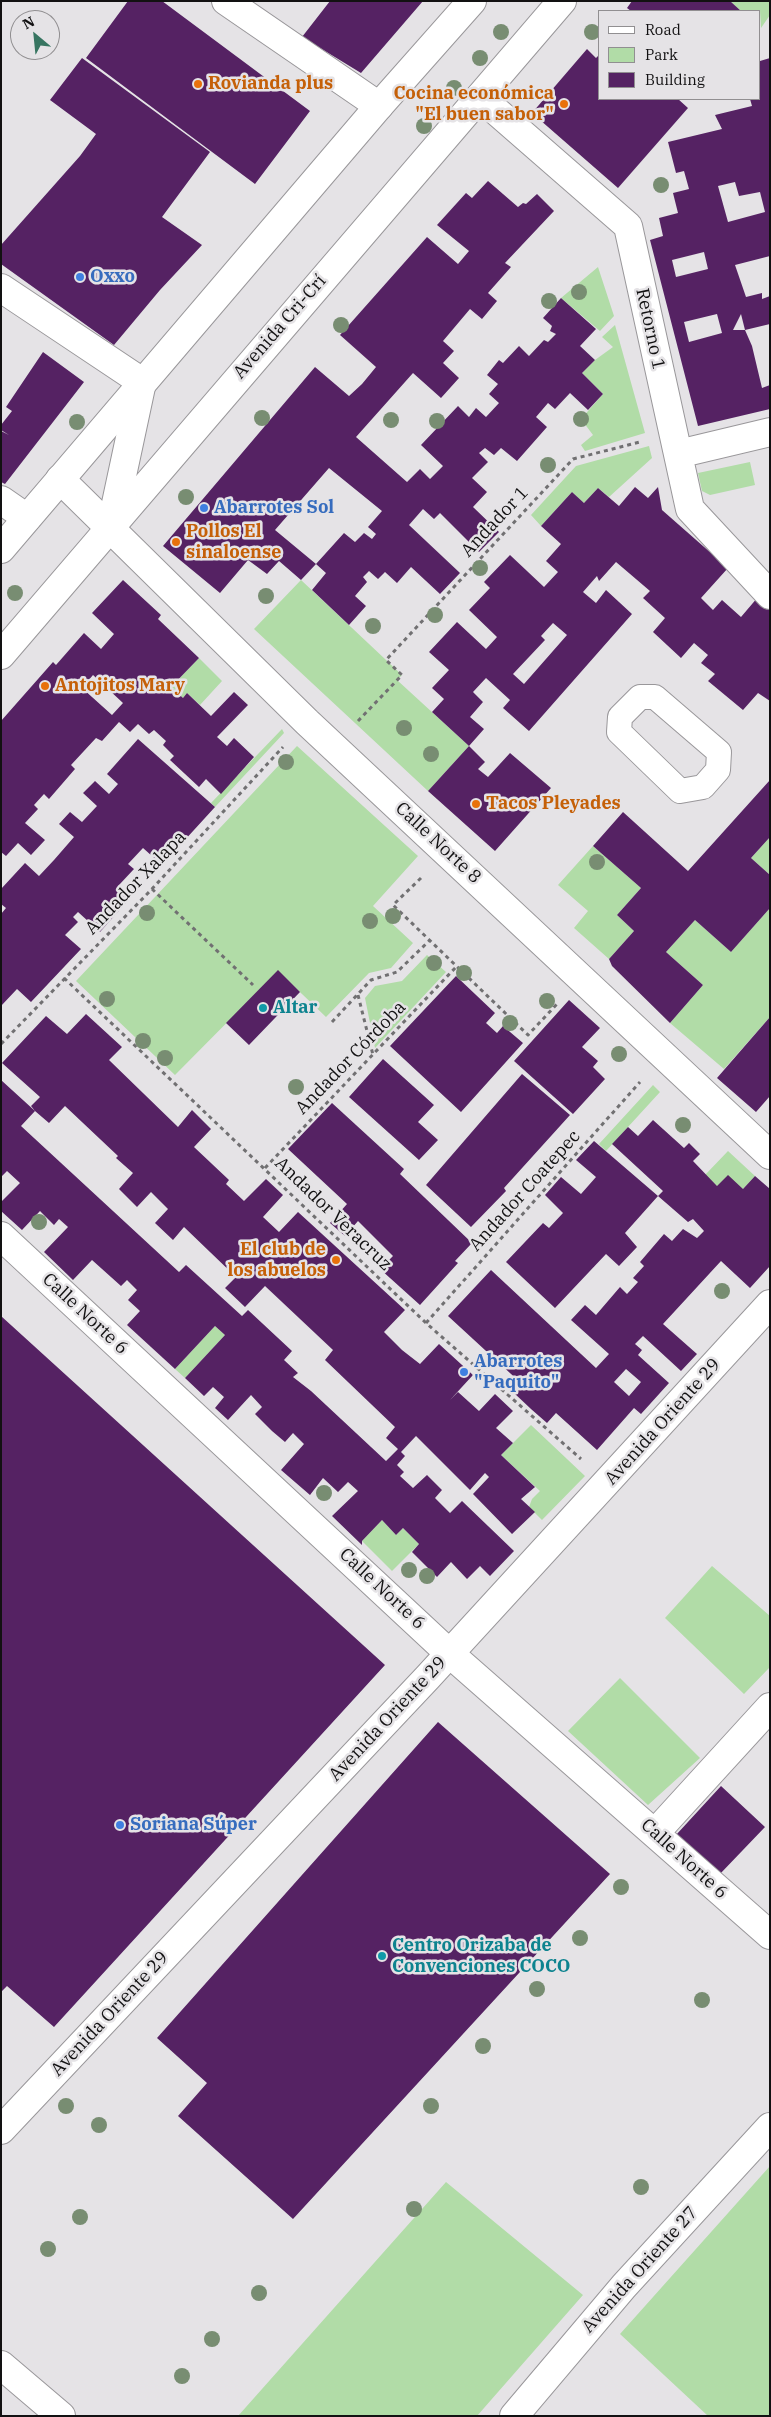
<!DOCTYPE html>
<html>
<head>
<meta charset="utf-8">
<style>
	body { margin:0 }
	#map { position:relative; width:771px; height:2417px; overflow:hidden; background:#e5e3e6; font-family:"IBM Plex Serif",serif }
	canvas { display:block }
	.frame { position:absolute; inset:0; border:2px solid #121112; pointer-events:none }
	.legend { position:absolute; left:598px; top:10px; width:162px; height:90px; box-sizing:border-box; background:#e5e3e6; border:1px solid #918f91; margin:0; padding:6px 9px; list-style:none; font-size:15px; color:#121112 }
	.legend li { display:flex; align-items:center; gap:10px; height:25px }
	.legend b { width:25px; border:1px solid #918f91 }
	.north { position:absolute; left:10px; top:10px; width:50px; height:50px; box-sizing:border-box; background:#e5e3e6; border:1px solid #918f91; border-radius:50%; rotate:332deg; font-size:14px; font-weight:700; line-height:20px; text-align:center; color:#121112 }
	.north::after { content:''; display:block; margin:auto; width:18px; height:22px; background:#377561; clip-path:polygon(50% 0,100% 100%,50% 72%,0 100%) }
</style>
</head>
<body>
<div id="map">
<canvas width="771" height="2417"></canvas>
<div class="frame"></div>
<ul class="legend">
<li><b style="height:6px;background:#fff"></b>Road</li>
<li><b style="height:14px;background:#b1dca7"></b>Park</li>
<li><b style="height:14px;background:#552263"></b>Building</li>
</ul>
<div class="north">N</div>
</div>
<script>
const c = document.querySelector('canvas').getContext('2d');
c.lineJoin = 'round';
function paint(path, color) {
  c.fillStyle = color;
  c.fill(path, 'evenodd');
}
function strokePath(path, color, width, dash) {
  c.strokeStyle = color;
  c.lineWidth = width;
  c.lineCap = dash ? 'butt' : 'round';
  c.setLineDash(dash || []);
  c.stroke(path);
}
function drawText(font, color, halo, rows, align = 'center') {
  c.font = font + ' "IBM Plex Serif",serif';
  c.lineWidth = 5;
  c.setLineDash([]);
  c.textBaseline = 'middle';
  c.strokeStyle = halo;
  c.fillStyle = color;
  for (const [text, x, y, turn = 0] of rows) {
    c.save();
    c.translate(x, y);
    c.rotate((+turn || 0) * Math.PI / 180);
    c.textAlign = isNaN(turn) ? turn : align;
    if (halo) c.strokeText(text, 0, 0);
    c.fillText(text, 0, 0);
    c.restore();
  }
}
paint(new Path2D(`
	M730,1H770V15L761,28L760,11H741Z
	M598,267L614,316L600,331L561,298Z
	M615,325L645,433L585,451L581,445L593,435L581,419L603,394L582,373L595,360L613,347L602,337Z
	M649,446L652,458L609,497L598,488L584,503L572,492L541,526L531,515L576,466Z
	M750,462L755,485L710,495L702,491L698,473Z
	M301,580L402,675L397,680L469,746L428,791L254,629Z
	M199,658L222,681L200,705L187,693L183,698L171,687Z
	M282,729L284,733L215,807L211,803Z
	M297,746L418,856L373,906L413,943L391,968L369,973L326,1017L278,971L175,1075L76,981Z
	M770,837V875L751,858Z
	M593,846L641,888L617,915L634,931L609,959L574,928L588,911L558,885Z
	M770,908V1017L724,1069L670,1023L703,985L666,952L695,920L731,952Z
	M427,955L446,972L375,1048L365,998L375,986L402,981Z
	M653,1085L660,1092L606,1151L599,1144Z
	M728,1151L755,1176L743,1189L717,1186L705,1175Z
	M215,1326L225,1335L185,1378L175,1369Z
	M531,1425L585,1476L542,1520L529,1507L532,1499L540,1491L501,1455Z
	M382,1520L396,1535L403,1528L419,1544L392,1571L362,1541Z
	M712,1566L770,1616V1667L744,1694L665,1618Z
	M620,1678L700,1758L648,1805L568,1731Z
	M770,2166V2416H708L620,2334Z
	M446,2182L583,2295L477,2416H238Z`), '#b1dca7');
paint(new Path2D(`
	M128,1H162L310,111L255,184L86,58Z
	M330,1H423L361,73L302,37Z
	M632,1H730L741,11H631L627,8Z
	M587,49L596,58L600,54V99H678L688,108L618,188L532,113Z
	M82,58L210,152L162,217L202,245L160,290L114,345L1,264V245L80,156L96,134L50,100Z
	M770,58V256L735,265L746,297L762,293V299L770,296V324L745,330L741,314L733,330H745L752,346L762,388L770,385V409L698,426L650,240L663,236L659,218L678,213L673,193L689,189L684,171L676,173L668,142L722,129L715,115L752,106L750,99H760V61ZM735,182L739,196L760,192L765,212L728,222L718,186ZM704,252L708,269L676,277L672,260ZM717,314L722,333L689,342L684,322Z
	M488,181L518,207L523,203L526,204L537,194L554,211L505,263L511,267L488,293L497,301L482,319L470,309L443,341L454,351L443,363L459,378L441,398L413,373L356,437L407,482L420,469L430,479L443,466L421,445L458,406L469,417L476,408L486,417L499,403L489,394L498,384L487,375L499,360L503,363L519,346L529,356L544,340L548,342L556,334L550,331L552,326L543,318L561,298L596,329L580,346L595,360L582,373L603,394L588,410L570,393L555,409L548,403L536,417L547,427L517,461L501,448L494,455L485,448L479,453L488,462L472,478L487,492L473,507L499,532L479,552L440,513L434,519L423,509L409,525L460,573L440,594L411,567L397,583L385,572L378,579L369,571L363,577L367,582L355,596L366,606L349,625L312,590L326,573L316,564L344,533L355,542L364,533L372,539L376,534L368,527L382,511L329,468L275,530L316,564L301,580L279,561L267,574L248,560L220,593L163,546L315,367L349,396L362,384L376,367L340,335L427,237L458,264L469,251L437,225L466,193L472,198Z
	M43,352L84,382L5,484L1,482V431L9,435L1,430V425L12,411L6,407Z
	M635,487L648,498L658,487L662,510L728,568L701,598L713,610L722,600L741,617L758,597L770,608V701L758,693L743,710L708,681L715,674L701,663L708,655L694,643L681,658L653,632L665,618L643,598L650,591L616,562L599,581L597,576L583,592L596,603L606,590L632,614L529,731L503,708L510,700L486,678L473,692L483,702L470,717L484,729L469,746L432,712L444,699L432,688L449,670L429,652L457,622L486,649L497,637L469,610L490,588L484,582L510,555L544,587L558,572L546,561L561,544L541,526L572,492L584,503L598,488L619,506ZM553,623L567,635L524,684L513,674L545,640L541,636Z
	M123,580L161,615L158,619L199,658L171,687L183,698L187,693L211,716L234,692L248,705L217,737L227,746L234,738L254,757L221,794L206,779L199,787L170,760L174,756L163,745L166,741L154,730L149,734L138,724L130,732L119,722L102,741L96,738L71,765L75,769L49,799L44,794L34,805L38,809L25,823L45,840L31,855L18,843L6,856L1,852V721L53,662L56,665L84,633L101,649L114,634L92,613ZM93,675L123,703L112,715L82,688Z
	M138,739L215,807L162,865L143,848L128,864L134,869L119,885L131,897L100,932L78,912L73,917L78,922L65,935L81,949L31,1002L17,989L1,1006V914L6,908L1,904V889L25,863L39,876L54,860L74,837L59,824L70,812L82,822L97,806L83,793L95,781L109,794L118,784L107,774Z
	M469,746L485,762L478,769L488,777L510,753L551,788L495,851L428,791Z
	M770,780V837L751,858L770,875V908L731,952L695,920L666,952L703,985L670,1023L612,966L609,959L634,931L617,915L641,888L593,846L623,812L688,871Z
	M278,970L300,992L249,1045L226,1023Z
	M456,976L495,1013L486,1023L497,1033L503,1026L523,1043L461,1112L390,1046Z
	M569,1000L600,1028L582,1047L598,1061L593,1067L605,1079L573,1114L514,1061Z
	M86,1014L122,1047L109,1060L178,1127L192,1110L211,1129L194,1147L229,1180L226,1184L244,1201L266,1179L283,1195L263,1217L279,1232L298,1212L405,1310L384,1332L402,1350L420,1364L439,1344L473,1375L450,1400L458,1392L479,1411L495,1394L513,1411L496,1428L513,1443L501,1455L535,1487L521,1499L535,1512L512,1534L473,1494L489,1477L485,1473L470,1490L416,1436L401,1452L405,1456L397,1465L404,1472L400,1476L413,1488L427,1475L442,1490L435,1498L450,1513L462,1501L514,1551L490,1576L480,1566L467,1579L451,1562L437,1577L412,1552L419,1544L403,1528L396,1535L382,1520L362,1541V1545L332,1516L358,1491L348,1482L338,1492L323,1478L310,1495L281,1470L304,1444L293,1433L285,1442L272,1431L255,1414L262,1407L251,1395L228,1420L215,1408L224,1397L213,1387L204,1396L185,1378L225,1335L215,1326L175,1369L127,1325L140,1311L128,1300L137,1290L127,1280L121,1286L92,1260L73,1280L44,1252L68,1227L59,1219L54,1225L40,1211L22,1230L1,1211V1202L20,1183L7,1171L1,1177V1080L35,1111L31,1106L40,1097L2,1063L46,1016L67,1034ZM65,1106L118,1156L116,1158L133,1173L119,1189L137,1207L151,1192L168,1209L155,1223L173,1240L184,1227L236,1277L225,1288L245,1307L265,1286L333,1350L325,1360L395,1427L386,1438L398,1449L386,1461L311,1391L293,1377L298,1373L284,1360L292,1351L248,1310L242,1316L186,1265L179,1272L21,1126L35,1111L49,1123Z
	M770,1017V1096L756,1112L717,1078Z
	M383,1059L434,1105L418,1122L438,1140L419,1160L349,1097Z
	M522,1074L570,1115L504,1188L506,1191L471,1227L426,1185Z
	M332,1103L404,1169L400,1174L472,1243L455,1261L458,1263L420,1305L380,1269L393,1256L358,1221L345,1236L330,1223L347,1204L288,1149Z
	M653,1120L684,1148L689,1143L700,1154L693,1161L717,1186L728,1175L743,1189L755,1176L770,1189V1266L750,1288L721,1261L663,1324L697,1354L681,1371L643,1336L635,1344L642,1350L638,1355L669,1383L641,1414L634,1408L597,1450L556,1413L547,1423L531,1409L514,1393L523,1385L448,1316L491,1270L596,1368L609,1354L571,1320L585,1305L596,1315L620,1287L627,1294L638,1282L633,1278L644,1266L640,1262L664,1234L672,1241L683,1229L697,1238L704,1231L693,1219L688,1222L658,1196L663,1191L612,1144L628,1127L638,1136ZM626,1369L641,1382L629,1396L614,1382Z
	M594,1141L658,1196L625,1233L637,1247L619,1266L606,1254L555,1308L506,1262L543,1223L549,1228L563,1213L545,1195L561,1177L581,1194L596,1177L576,1160Z
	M1,1316L385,1665L54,2027L7,1986L1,1992Z
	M438,1722L610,1874L293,2219L178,2116L207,2083L157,2038Z
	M721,1786L765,1827L719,1875L676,1835Z`), '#552263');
const service = new Path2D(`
	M640,697H655L719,752L718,770L703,787L680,791L619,732L620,717Z`);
const minor = new Path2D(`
	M226,1L379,106
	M480,97L628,226L690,509L770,595
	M1,288L142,382
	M678,454L770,432
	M1,500L27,518
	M655,1833L770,1707
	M1,2130L427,1678L770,1304
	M1,2365L61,2416
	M514,2416L624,2286L770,2127`);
const tertiary = new Path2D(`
	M60,479L307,722L770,1155
	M111,527L142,382
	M1,1236L449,1653L770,1935`);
const secondary = new Path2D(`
	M1,549L379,106L472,1
	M1,655L562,1`);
strokePath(service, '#99979a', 26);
strokePath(minor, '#99979a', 30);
strokePath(tertiary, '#99979a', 30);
strokePath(secondary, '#99979a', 30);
strokePath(new Path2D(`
	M358,721L402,675L386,660L573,459L640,442
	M421,878L393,905L528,1035L557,1004
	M152,889L253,985
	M64,978L426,1323L581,1459
	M358,995L373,1055
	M332,1022L371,980L397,972L430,940
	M1,1044L151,890L283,747
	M265,1168L457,966
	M426,1323L640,1082`), '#717072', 3, [4, 4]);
strokePath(service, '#fff', 24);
strokePath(minor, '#fff', 28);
strokePath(tertiary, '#fff', 28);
strokePath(secondary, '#fff', 28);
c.fillStyle = '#788d72';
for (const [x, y] of [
	[501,32],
	[592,32],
	[480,58],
	[454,88],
	[424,126],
	[661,185],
	[579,292],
	[549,301],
	[341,325],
	[262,418],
	[581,419],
	[391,420],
	[437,421],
	[77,422],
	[548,465],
	[186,497],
	[480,568],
	[15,593],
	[266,596],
	[435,615],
	[373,626],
	[404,728],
	[431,754],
	[286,762],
	[597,862],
	[147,913],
	[393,916],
	[370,921],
	[434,963],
	[464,973],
	[107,999],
	[547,1001],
	[510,1023],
	[143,1041],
	[619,1054],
	[165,1058],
	[296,1087],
	[683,1125],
	[39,1222],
	[722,1291],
	[324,1493],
	[409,1570],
	[427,1576],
	[621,1887],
	[580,1938],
	[537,1989],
	[702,2000],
	[483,2046],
	[66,2106],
	[431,2106],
	[99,2125],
	[641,2187],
	[414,2209],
	[80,2217],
	[48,2249],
	[259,2293],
	[212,2339],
	[182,2376]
]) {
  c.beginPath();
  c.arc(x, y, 8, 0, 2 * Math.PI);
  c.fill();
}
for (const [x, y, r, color] of [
	[198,84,5,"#e8710a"],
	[564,104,5,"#e8710a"],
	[80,277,5,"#3f7fe0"],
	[204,508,5,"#3f7fe0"],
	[176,542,5,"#e8710a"],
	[45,686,5,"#e8710a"],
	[476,804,5,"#e8710a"],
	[263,1008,5,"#0f9aa8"],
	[336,1260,5,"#e8710a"],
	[464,1372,5,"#3f7fe0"],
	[120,1825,5,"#3f7fe0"],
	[382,1956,5,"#0f9aa8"]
]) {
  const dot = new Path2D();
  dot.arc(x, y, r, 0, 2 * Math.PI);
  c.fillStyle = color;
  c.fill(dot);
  strokePath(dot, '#e5e3e6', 2);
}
drawText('bold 18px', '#c56008', '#e5e3e6', [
	["Rovianda plus",208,84],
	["Cocina económica",554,94,"right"],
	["\"El buen sabor\"",554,115,"right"],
	["Pollos El",186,532],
	["sinaloense",186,553],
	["Antojitos Mary",55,686],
	["Tacos Pleyades",486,804],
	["El club de",326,1250,"right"],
	["los abuelos",326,1271,"right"]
], 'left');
drawText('bold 18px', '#366cbe', '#e5e3e6', [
	["Oxxo",90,277],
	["Abarrotes Sol",214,508],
	["Abarrotes",474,1362],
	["\"Paquito\"",474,1383],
	["Soriana Súper",130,1825]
], 'left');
drawText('18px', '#121112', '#e5e3e6', [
	["Avenida Cri-Crí",280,327,-49],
	["Retorno 1",650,329,78],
	["Andador 1",495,522,-47],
	["Calle Norte 8",438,843,43],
	["Andador Xalapa",136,883,-46],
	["Andador Córdoba",351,1058,-46],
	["Andador Coatepec",525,1191,-48],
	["Andador Veracruz",333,1214,44],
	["Calle Norte 6",85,1314,43],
	["Avenida Oriente 29",663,1422,-48],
	["Calle Norte 6",382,1589,43],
	["Avenida Oriente 29",388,1719,-47],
	["Calle Norte 6",684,1859,42],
	["Avenida Oriente 29",110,2014,-47],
	["Avenida Oriente 27",640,2270,-48]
]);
drawText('bold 18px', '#0d838f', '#e5e3e6', [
	["Altar",273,1008],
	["Centro Orizaba de",392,1946],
	["Convenciones COCO",392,1967]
], 'left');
</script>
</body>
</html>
